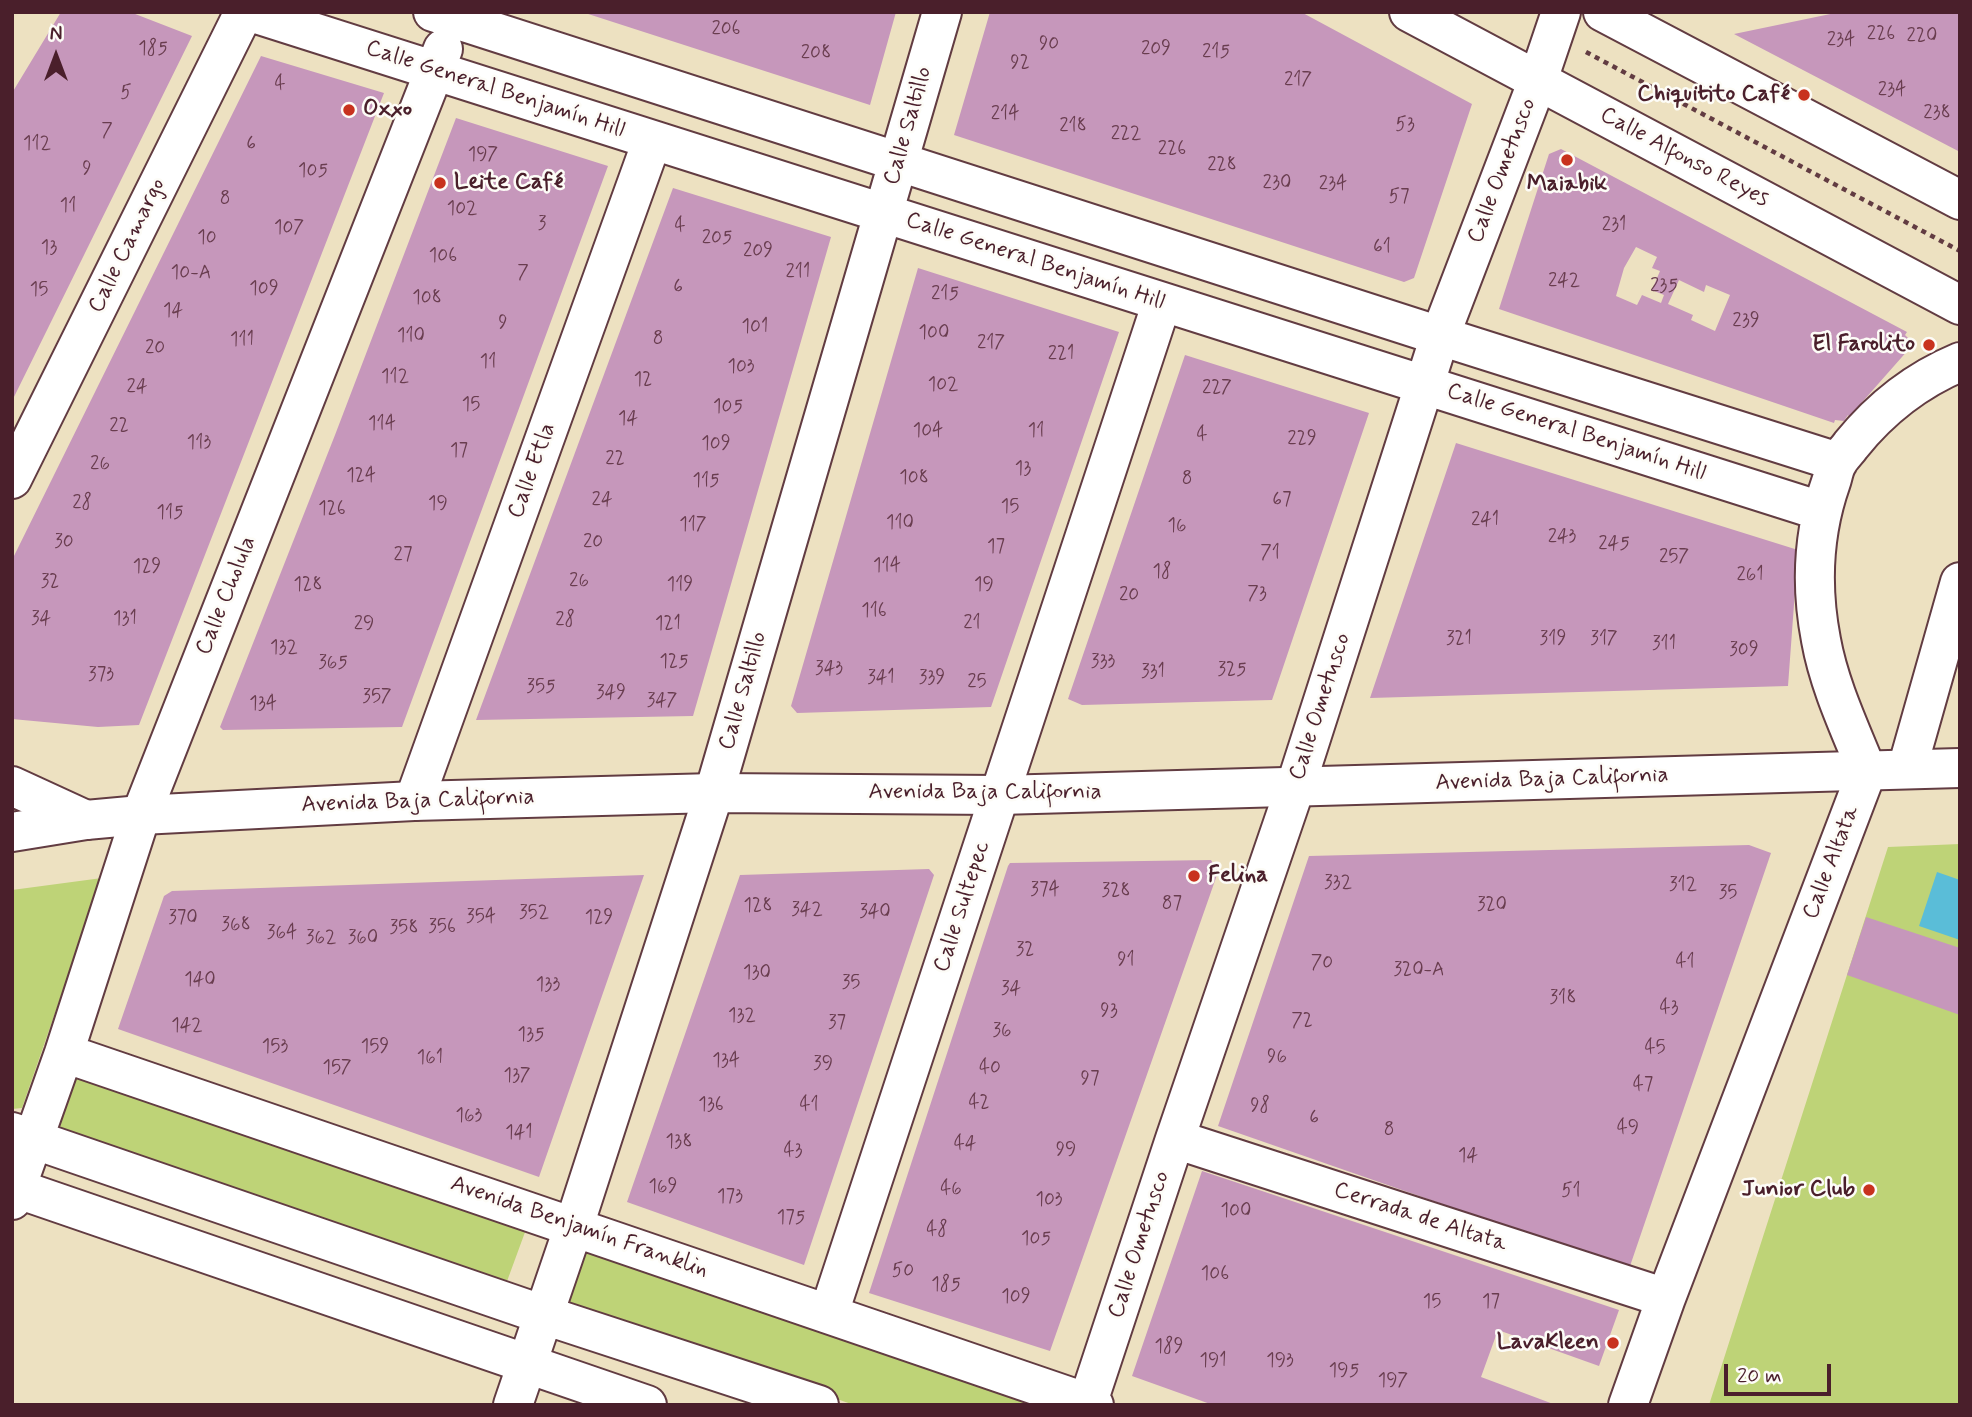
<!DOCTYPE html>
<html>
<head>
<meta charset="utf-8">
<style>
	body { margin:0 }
	#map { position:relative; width:1972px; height:1417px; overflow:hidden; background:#ede1c1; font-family:Mynerve,sans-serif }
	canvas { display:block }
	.frame { position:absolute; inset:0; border:14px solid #4a1f2b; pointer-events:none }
	.north { position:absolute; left:21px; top:21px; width:70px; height:70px; -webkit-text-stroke:5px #fdfcf7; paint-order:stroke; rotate:0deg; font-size:19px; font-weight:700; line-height:28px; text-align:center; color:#4a1f2b }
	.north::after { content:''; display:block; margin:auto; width:24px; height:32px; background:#4a1f2b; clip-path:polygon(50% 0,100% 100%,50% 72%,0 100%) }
	.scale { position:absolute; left:1724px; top:1364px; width:107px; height:32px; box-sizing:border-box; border:4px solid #4a1f2b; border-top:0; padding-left:9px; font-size:21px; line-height:24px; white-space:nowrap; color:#4a1f2b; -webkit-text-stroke:5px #fdfcf7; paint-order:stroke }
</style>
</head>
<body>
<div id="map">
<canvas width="1972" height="1417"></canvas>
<div class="frame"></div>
<div class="north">N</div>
<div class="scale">20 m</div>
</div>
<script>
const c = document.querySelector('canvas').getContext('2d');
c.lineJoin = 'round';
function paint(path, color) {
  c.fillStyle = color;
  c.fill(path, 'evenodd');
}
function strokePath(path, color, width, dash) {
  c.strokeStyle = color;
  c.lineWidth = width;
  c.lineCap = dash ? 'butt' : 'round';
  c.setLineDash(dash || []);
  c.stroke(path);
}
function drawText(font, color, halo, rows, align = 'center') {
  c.font = font + ' Mynerve,sans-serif';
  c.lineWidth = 5;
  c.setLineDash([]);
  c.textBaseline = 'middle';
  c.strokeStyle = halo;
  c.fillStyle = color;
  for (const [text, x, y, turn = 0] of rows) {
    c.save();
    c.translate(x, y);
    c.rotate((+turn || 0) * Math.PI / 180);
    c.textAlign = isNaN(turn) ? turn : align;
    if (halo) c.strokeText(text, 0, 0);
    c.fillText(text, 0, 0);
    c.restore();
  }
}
paint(new Path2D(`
	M1960,844V1405H1709L1888,847Z
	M102,878L22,1108L12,1109V890Z
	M73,1066L528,1224L506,1284L52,1127Z
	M584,1245L1041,1405H854L564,1303Z`), '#bed377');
paint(new Path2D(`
	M1937,872L1960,880V940L1919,926Z`), '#5abdd8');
paint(new Path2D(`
	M61,12H130L192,36L12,401V93Z
	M582,12H896L870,105Z
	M990,12H1301L1472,104L1414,278L1404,282L954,135Z
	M1840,12H1960V152L1734,34Z
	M261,56L384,93L139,725L98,727L12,719V560Z
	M456,118L608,166L402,727L223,730L220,727L335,435Z
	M1561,149L1907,332L1905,335L1909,339V349L1849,417L1848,415L1844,421L1835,420L1834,423L1499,309L1549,154ZM1636,247L1657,257L1652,268L1660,271L1652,290L1664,295L1661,303L1642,295L1637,305L1616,296L1624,268ZM1679,280L1704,292L1706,285L1730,295L1715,331L1691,320L1693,315L1668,304Z
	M673,188L831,237L693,716L476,720Z
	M918,268L1119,332L991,707L797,713L791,706Z
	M1185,355L1369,413L1272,700L1082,705L1068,699Z
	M1456,443L1798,550L1788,686L1370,698Z
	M1749,845L1771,853L1629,1269L1218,1126L1309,856Z
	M1211,860L1218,872L1050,1351L869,1293L1008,866L1010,863Z
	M929,869L934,875L804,1265L627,1202L740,875Z
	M644,875L539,1177L118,1029L164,896L172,891Z
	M1866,917L1960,948V1015L1847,975Z
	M1202,1171L1619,1310L1599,1366L1498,1330L1481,1377L1556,1405H1213L1132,1376Z`), '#c697bb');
const minor = new Path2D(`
	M250,12L1821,511
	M433,12L1440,336L1838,462
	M12,479L244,12
	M1907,769L1960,582
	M12,786L86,820
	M414,801L652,141
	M64,1053L1094,1405
	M12,1132L544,1315L819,1405
	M1175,1139L1666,1298
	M12,1200L64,1053L141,815L443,49
	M829,1313L1162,302
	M513,1405L574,1226L714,793L942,12
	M1087,1405L1175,1139L1295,788L1440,336L1538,80L1561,12
	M1628,1405L1666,1298L1867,771C1850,729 1829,685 1821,640C1811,588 1813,533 1831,482C1833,476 1834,468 1838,462C1841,456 1847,451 1851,445C1880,409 1917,380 1960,362`);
const major = new Path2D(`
	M1409,12L1960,305
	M1603,12L1960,200
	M12,832L86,820L141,815L414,801L714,793L1000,795L1960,768
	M12,1187L647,1405`);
strokePath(minor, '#623c42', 42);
strokePath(major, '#623c42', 42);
strokePath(new Path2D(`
	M1586,52L1960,251`), '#623c42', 4.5, [5, 5]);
strokePath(minor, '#fff', 38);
strokePath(major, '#fff', 38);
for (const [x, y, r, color] of [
	[1804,95,7,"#c8321e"],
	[349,110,7,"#c8321e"],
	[1567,160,7,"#c8321e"],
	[440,183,7,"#c8321e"],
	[1929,345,7,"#c8321e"],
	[1194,876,7,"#c8321e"],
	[1869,1190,7,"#c8321e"],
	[1613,1343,7,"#c8321e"]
]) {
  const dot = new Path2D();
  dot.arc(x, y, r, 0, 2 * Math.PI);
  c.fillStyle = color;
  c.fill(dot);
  strokePath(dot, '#fdfcf7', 2.5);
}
drawText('19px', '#693d4f', null, [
	["206",726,30],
	["226",1881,35],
	["220",1922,37],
	["234",1841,41],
	["90",1049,45],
	["185",153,50],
	["209",1156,50],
	["215",1216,53],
	["208",816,54],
	["92",1020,64],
	["217",1298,81],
	["4",280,85],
	["234",1892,91],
	["5",126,94],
	["238",1937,114],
	["214",1005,115],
	["53",1405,126],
	["218",1073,127],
	["7",107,132],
	["222",1126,135],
	["112",37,145],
	["6",251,145],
	["226",1172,150],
	["197",483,156],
	["228",1222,166],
	["9",87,170],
	["105",313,172],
	["230",1277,184],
	["234",1333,185],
	["57",1399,198],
	["8",225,200],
	["11",68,207],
	["102",462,210],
	["3",542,225],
	["231",1614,226],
	["4",680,227],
	["107",289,229],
	["10",207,239],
	["205",717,239],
	["61",1382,248],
	["13",49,249],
	["209",758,252],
	["106",443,257],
	["211",798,273],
	["10-A",191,274],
	["7",523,274],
	["242",1564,282],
	["235",1664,287],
	["6",678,288],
	["109",264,290],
	["15",39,291],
	["215",945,295],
	["108",427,299],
	["14",173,312],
	["239",1746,322],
	["9",503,324],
	["101",755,328],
	["100",934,334],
	["110",411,337],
	["8",658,340],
	["111",242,341],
	["217",991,344],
	["20",155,349],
	["221",1061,355],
	["11",488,363],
	["103",741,368],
	["112",395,378],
	["12",643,381],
	["102",943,386],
	["24",137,388],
	["227",1217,389],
	["15",471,406],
	["105",728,408],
	["14",628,420],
	["114",382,425],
	["22",119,427],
	["104",928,432],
	["11",1036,432],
	["4",1202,436],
	["229",1302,440],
	["113",199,444],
	["109",716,445],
	["17",459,452],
	["22",615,460],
	["26",100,465],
	["13",1023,470],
	["124",361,477],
	["108",914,479],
	["8",1187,480],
	["115",706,482],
	["24",602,501],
	["67",1282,501],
	["28",82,504],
	["19",438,505],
	["15",1010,508],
	["126",332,510],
	["115",170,514],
	["241",1485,521],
	["110",900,524],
	["117",693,526],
	["16",1177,527],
	["243",1562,538],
	["30",64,543],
	["20",593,543],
	["245",1614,545],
	["17",996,548],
	["71",1270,554],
	["27",403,556],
	["257",1674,558],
	["114",887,567],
	["129",147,568],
	["18",1162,573],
	["261",1750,576],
	["26",579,582],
	["32",50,583],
	["128",308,586],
	["119",680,586],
	["19",984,586],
	["73",1257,595],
	["20",1129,596],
	["116",874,612],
	["34",41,620],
	["131",125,620],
	["28",565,621],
	["21",972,624],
	["29",364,625],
	["121",668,625],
	["321",1459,640],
	["319",1553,640],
	["317",1604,640],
	["311",1664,645],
	["132",284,649],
	["309",1744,651],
	["125",674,663],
	["333",1103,663],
	["365",333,664],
	["343",829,670],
	["325",1232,671],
	["331",1153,673],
	["373",101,676],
	["341",881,679],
	["339",932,679],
	["25",977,683],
	["355",541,688],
	["349",611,694],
	["357",377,698],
	["347",662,702],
	["134",263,705],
	["332",1338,884],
	["312",1683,886],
	["374",1045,891],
	["328",1116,892],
	["35",1728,894],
	["87",1172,905],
	["320",1492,906],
	["128",758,907],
	["342",807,911],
	["340",875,913],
	["352",534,914],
	["354",481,918],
	["370",183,919],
	["129",599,919],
	["368",236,926],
	["356",442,928],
	["358",404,929],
	["364",282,934],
	["362",321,939],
	["360",363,939],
	["32",1025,951],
	["91",1126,961],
	["41",1685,963],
	["70",1322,964],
	["320-A",1419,971],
	["130",757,974],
	["140",200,981],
	["35",851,984],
	["133",548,986],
	["34",1011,990],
	["318",1563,999],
	["43",1669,1009],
	["93",1109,1012],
	["132",742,1017],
	["72",1302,1022],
	["37",837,1024],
	["142",187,1027],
	["36",1002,1032],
	["135",531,1036],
	["153",275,1048],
	["159",375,1048],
	["45",1655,1049],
	["96",1277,1058],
	["161",430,1059],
	["134",726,1062],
	["39",823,1065],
	["157",337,1069],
	["40",990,1069],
	["137",517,1077],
	["97",1090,1080],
	["47",1643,1086],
	["42",979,1104],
	["136",711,1106],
	["41",809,1106],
	["98",1260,1107],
	["163",469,1117],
	["6",1314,1119],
	["49",1628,1129],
	["8",1389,1131],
	["141",519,1134],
	["138",679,1143],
	["44",965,1145],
	["99",1066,1151],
	["43",793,1152],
	["14",1468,1157],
	["169",663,1188],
	["46",951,1190],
	["51",1571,1192],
	["173",730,1198],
	["103",1049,1201],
	["100",1236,1212],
	["175",791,1219],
	["48",937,1231],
	["105",1036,1240],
	["50",903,1272],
	["106",1215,1275],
	["185",946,1286],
	["109",1016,1298],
	["15",1432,1303],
	["17",1491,1303],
	["189",1169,1348],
	["191",1213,1362],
	["193",1280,1362],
	["195",1344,1372],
	["197",1393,1382]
]);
drawText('23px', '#4a1f2b', '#fdfcf7', [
	["Calle General Benjamín Hill",495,90,18],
	["Calle Saltillo",909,126,-74],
	["Calle Alfonso Reyes",1684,158,28],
	["Calle Ometusco",1503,171,-69],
	["Calle Camargo",128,246,-64],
	["Calle General Benjamín Hill",1035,262,18],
	["Calle General Benjamín Hill",1576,433,18],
	["Calle Etla",533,471,-70],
	["Calle Cholula",227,596,-68],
	["Calle Saltillo",744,691,-74],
	["Calle Ometusco",1321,707,-72],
	["Avenida Baja California",1552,780,-2],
	["Avenida Baja California",985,793],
	["Avenida Baja California",418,802,-2],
	["Calle Altata",1832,863,-69],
	["Calle Sultepec",963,907,-72],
	["Cerrada de Altata",1420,1218,18],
	["Avenida Benjamín Franklin",579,1228,19],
	["Calle Ometusco",1140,1245,-72]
]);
drawText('bold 23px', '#4a1f2b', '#fdfcf7', [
	["Chiquitito Café",1790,95],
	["Oxxo",363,110,"left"],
	["Leite Café",454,183,"left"],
	["Maiabik",1567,185,"center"],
	["El Farolito",1915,345],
	["Felina",1208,876,"left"],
	["Junior Club",1855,1190],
	["LavaKleen",1599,1343]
], 'right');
</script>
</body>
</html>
